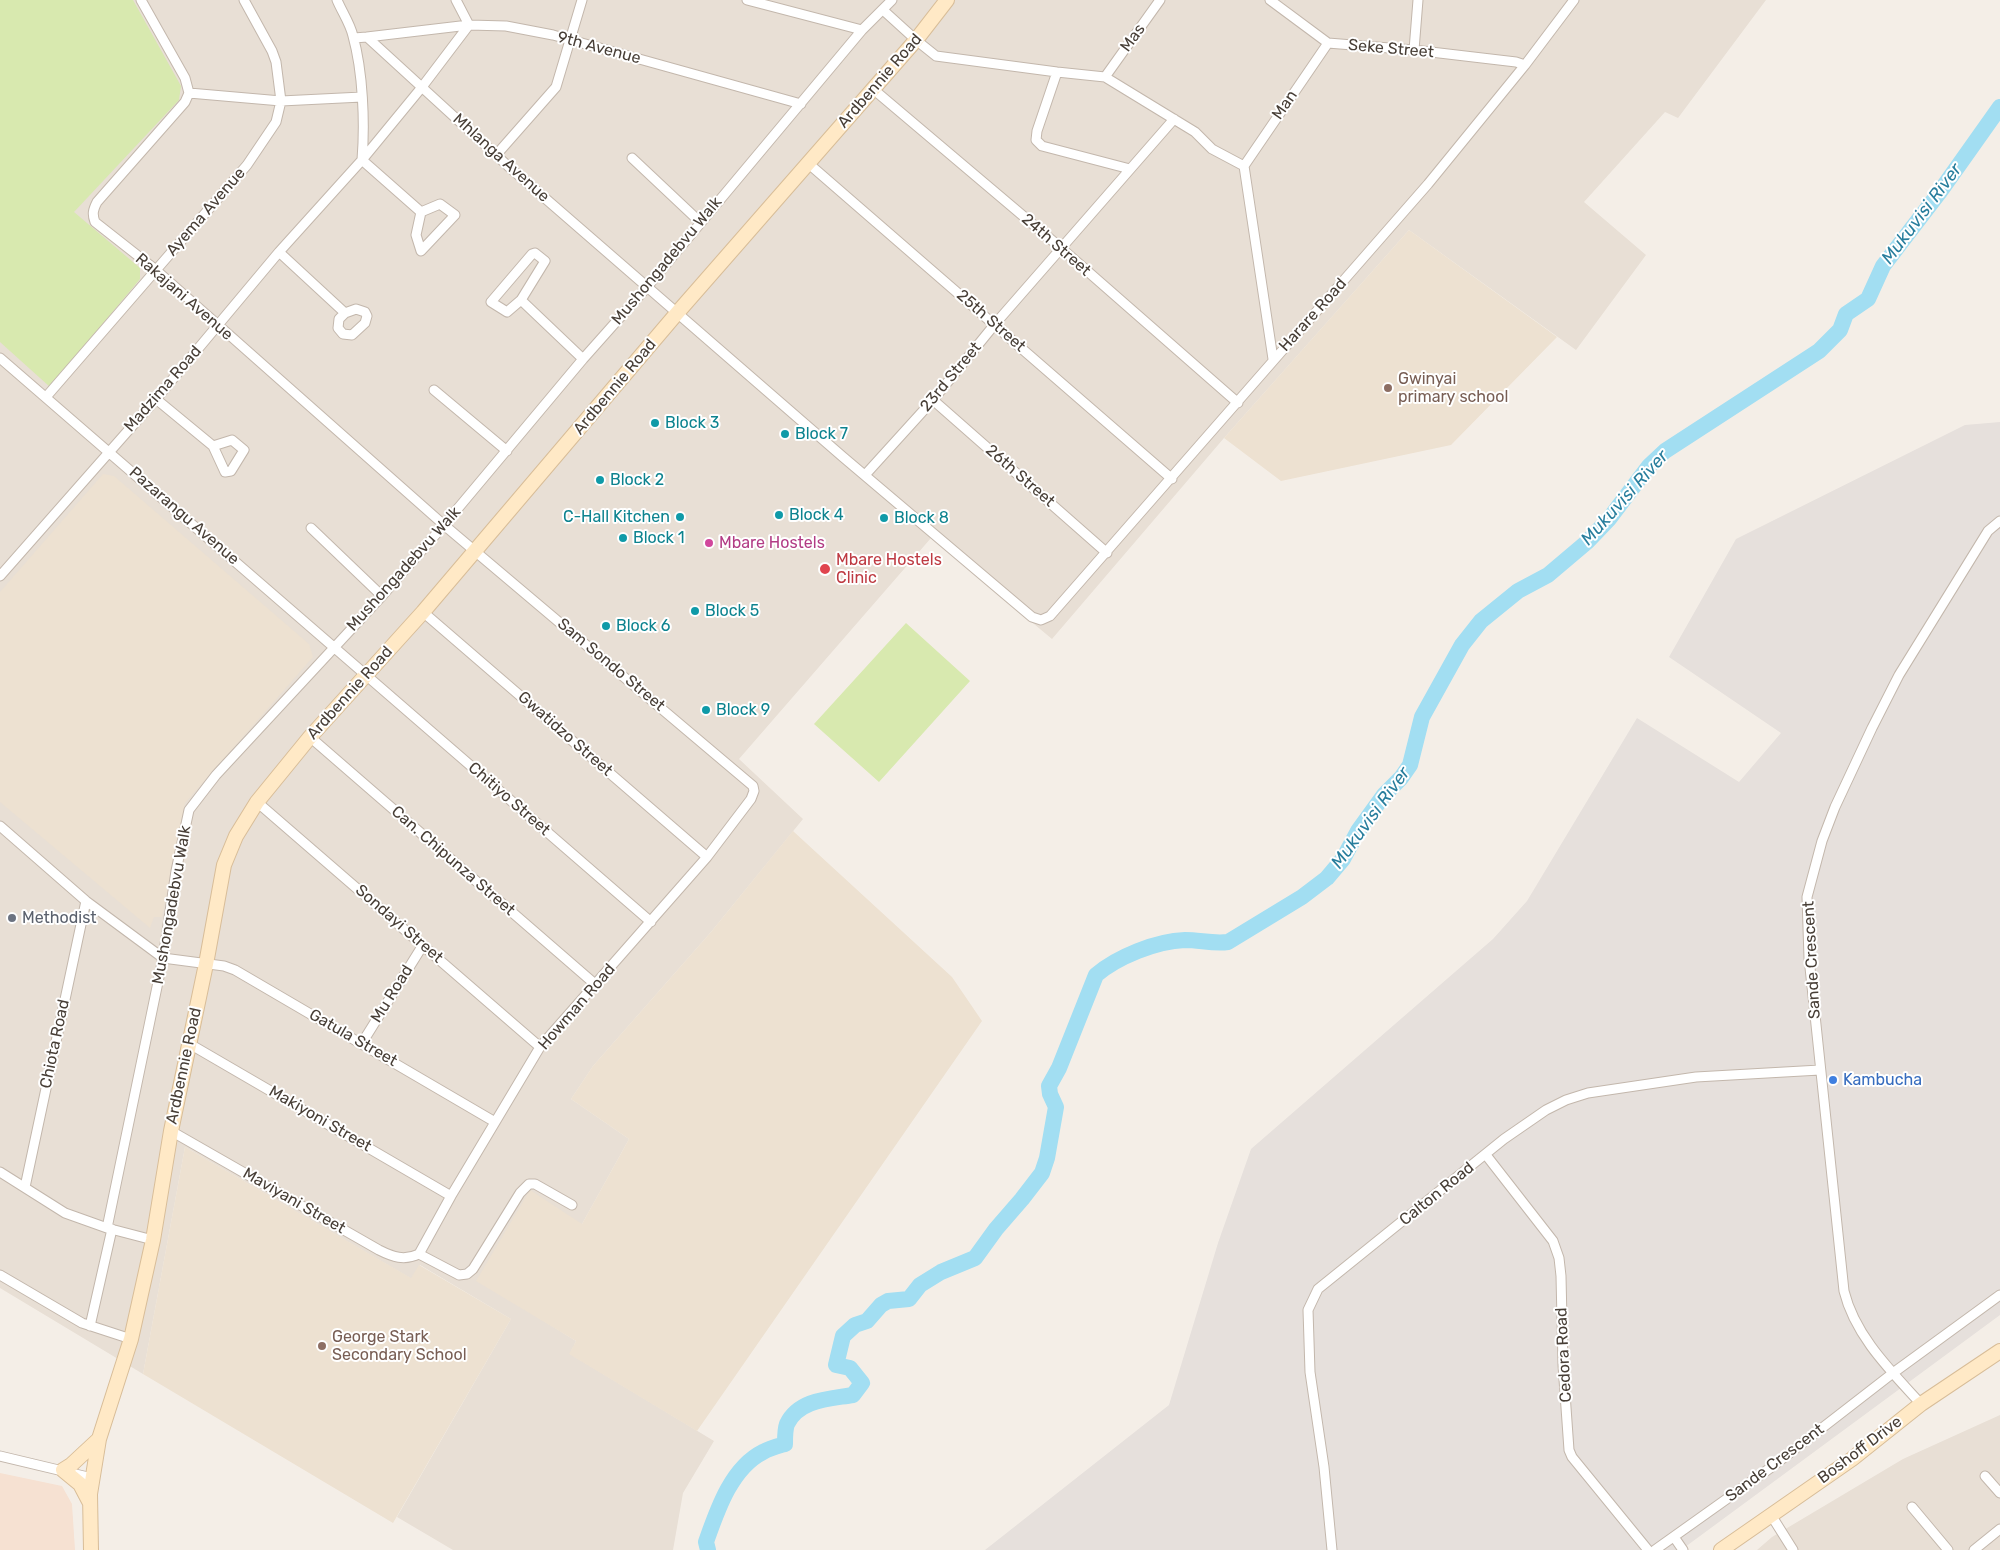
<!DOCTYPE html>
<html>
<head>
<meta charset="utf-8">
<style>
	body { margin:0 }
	canvas { display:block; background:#f4eee7 }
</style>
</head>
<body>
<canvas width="2000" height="1550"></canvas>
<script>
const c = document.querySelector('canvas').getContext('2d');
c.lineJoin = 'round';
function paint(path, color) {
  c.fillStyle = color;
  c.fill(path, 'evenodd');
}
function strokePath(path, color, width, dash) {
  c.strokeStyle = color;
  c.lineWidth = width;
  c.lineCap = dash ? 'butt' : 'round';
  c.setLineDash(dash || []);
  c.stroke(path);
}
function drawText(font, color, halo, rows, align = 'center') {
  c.font = font + ' Rubik,sans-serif';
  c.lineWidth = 4;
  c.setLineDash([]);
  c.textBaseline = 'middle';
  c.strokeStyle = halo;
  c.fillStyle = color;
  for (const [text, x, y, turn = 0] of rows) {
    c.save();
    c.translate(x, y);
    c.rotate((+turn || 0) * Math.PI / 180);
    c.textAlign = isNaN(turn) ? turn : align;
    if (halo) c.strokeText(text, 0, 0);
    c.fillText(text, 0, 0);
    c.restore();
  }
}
paint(new Path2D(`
	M0,0H1766L1678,118L1665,112L1584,202L1646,255L1576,350L1409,230L1224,438L1052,639L931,538L739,759L803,819L711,932L593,1066L571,1099L629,1139L582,1224L518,1305L576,1341L570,1354L714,1441L683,1493L673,1550H453L397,1517L511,1319L420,1265L412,1279L185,1147L143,1374L0,1288Z
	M2000,1415V1550H1757L1772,1537L1903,1459Z`), '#e8dfd5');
paint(new Path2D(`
	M0,1473L62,1486L72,1504L75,1550H0Z`), '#f6e1d2');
paint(new Path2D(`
	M2000,422V1315L1681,1550H985L1169,1405L1218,1243L1251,1149L1493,939L1527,901L1637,718L1739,782L1781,733L1669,657L1736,539L1965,425Z`), '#e6e0dc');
paint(new Path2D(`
	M1409,230L1557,337L1451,445L1281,481L1224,438Z
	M103,474L114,476L309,644L313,657L185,803L162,917H154L150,928L0,802V592Z
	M793,831L952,977L982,1021L697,1431L569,1354L576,1341L476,1281L530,1190L582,1224L629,1139L571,1099L593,1066L711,932Z
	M185,1147L411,1278L419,1265L511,1319L393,1523L143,1374Z`), '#ede1d1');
paint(new Path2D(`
	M0,0H133L181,86L179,100L74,212L140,268V279L50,387L0,342Z
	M906,623L970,681L879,782L814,724Z`), '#d8e9af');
strokePath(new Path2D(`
	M708,1550L706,1542C717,1511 731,1468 763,1452C770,1448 778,1446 785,1444C785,1438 785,1429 787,1424C799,1399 830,1399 853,1395L862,1383L850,1368L836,1365L843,1336L855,1325L867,1321L881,1305L888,1301L909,1299L920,1285L941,1272L975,1258L996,1229L1022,1199L1042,1173L1047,1158L1056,1107L1050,1094L1049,1086L1059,1068L1096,975C1117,957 1156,941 1185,940C1200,940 1213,944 1228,942L1302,897L1327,878L1343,859L1358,831L1384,795L1401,778L1410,765L1422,717L1462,645L1481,621L1518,591L1548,575L1587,542L1609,519L1649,466L1665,451L1819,351L1840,330L1846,314L1868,299L1883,266L1939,193L2000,107`), '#a2def2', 16);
const street = new Path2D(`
	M141,0L185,78L189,93L185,102L97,202C93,210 92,214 95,222L156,270L444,525L753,786L754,791L751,799L707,857L540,1047L451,1196L419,1254
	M337,0C342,12 350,23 353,36C363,72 365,123 362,160L421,212
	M747,0L862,30
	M1270,0L1328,43L1414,50L1516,62L1525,65
	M883,10L916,40L936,56L1057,72L1105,77L1195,132L1212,149L1244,166
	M367,37L469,25L456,0
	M354,38L367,37L508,166L843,457L1032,617L1041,620L1050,616L1428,184L1525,65L1574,0
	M1414,50L1418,0
	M1057,72L1037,131L1036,140L1042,146L1130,169
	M1105,77L1160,0
	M873,89L1061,248L1238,403
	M189,93L281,101L362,97
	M497,154L556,87L582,0
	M632,158L700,222
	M809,164L1172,479
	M1244,166L1273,359
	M1244,166L1328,43
	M440,204L455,215L421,251L416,235L421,212Z
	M279,252L345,313
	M535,253L545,261L521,300L507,312L491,302L532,254Z
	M521,300L583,359
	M356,309L365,312L367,316L365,323L352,335L343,334L338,328L339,319L345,313Z
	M0,358L651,922
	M434,390L507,451
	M46,397L247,165L276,122L281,101L276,62L272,51L244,0
	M156,399L213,446L225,472L231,471L244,450L232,440L213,446
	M933,400L1107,553
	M865,475L933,400L995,324L1174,119
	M311,528L382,596
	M0,576L156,399L279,252L362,160L422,87L469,25L506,26L553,35L801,104
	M423,612L707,857
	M310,737L596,985
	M257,802L540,1047
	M0,826L86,901L163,958L224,966L235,970L495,1122
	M188,1043L451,1196
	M362,1043L423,945
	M171,1131L379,1250C393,1257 404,1261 419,1254
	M1486,1155L1553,1241L1559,1258L1561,1276L1563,1365L1569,1450L1572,1457L1648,1550
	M0,1172L65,1213L107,1228L153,1240
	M25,1187L86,901
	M107,1228L163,958L176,871L189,810L216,775L382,596L444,525L583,359L647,287L862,30L892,0
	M419,1254L459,1275L467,1274L473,1269L520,1193L529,1184H535L572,1205
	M0,1275L82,1323L131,1339
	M90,1326L112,1229
	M1921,1404C1891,1371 1855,1336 1844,1291L1809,958L1807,897L1822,841L1835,807L1872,728L1899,675L1988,531L2000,521
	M0,1456L92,1478
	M1985,1476L2000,1493
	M1912,1507L1948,1550
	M1771,1515L1793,1550
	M1674,1537L1683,1550
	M1332,1550L1324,1467L1310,1372L1308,1310L1318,1289L1504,1139L1546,1110L1566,1100L1588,1093L1696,1077L1820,1070
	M1655,1550L1773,1466L1893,1373L2000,1295
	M1974,1550L2000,1529`);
const secondary = new Path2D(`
	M90,1503L80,1484L63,1470L71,1465L99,1439
	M91,1550L90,1494L99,1439L131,1339L153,1240L171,1131L206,964L224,865L236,836L257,802L310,737L423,612L678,312L916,40L947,0
	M1721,1550L1852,1459L1921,1404L2000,1351`);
strokePath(street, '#c3b7ac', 11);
strokePath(secondary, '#d8bd98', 16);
strokePath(street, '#fff', 9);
strokePath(secondary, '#ffe9c6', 14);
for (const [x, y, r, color] of [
	[1388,388,5,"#8d6e63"],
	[655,423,5,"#0f9aa8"],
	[785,434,5,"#0f9aa8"],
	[600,480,5,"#0f9aa8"],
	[779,515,5,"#0f9aa8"],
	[680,517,5,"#0f9aa8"],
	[884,518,5,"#0f9aa8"],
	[623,538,5,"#0f9aa8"],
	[709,543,5,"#d1479c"],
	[825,569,6,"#e0444e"],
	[695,611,5,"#0f9aa8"],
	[606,626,5,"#0f9aa8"],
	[706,710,5,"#0f9aa8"],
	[12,918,5,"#6b7280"],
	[1833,1080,5,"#3f7fe0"],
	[322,1346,5,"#8d6e63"]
]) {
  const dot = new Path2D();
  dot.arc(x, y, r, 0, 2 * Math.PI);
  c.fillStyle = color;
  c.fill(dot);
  strokePath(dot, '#fff', 2);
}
drawText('16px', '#473e36', '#fff', [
	["Mas",1133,38,-54],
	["9th Avenue",599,48,15],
	["Seke Street",1391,49,5],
	["Ardbennie Road",880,81,-49],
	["Man",1285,105,-56],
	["Mhlanga Avenue",501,158,42],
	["Ayema Avenue",206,212,-49],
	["24th Street",1056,245,41],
	["Mushongadebvu Walk",667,261,-50],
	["Rakajani Avenue",184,297,41],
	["Harare Road",1313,315,-48],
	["25th Street",991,321,41],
	["23rd Street",951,377,-50],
	["Ardbennie Road",615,387,-50],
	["Madzima Road",163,389,-49],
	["26th Street",1020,476,41],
	["Pazarangu Avenue",184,516,41],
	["Mushongadebvu Walk",404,569,-48],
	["Sam Sondo Street",611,665,40],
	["Ardbennie Road",350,693,-48],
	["Gwatidzo Street",565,734,41],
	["Chitiyo Street",509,799,41],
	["Can. Chipunza Street",453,861,41],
	["Mushongadebvu Walk",172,905,-80],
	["Sondayi Street",399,924,41],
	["Sande Crescent",1812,960,-93],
	["Mu Road",392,994,-58],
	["Howman Road",577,1007,-49],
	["Gatula Street",353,1038,30],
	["Chiota Road",55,1044,-78],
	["Ardbennie Road",184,1066,-78],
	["Makiyoni Street",320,1119,30],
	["Calton Road",1437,1194,-39],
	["Maviyani Street",294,1201,30],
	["Cedora Road",1564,1355,-93],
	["Boshoff Drive",1860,1450,-37],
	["Sande Crescent",1775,1463,-37]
]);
drawText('16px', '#785e54', '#fff', [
	["Gwinyai",1398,379],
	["primary school",1398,397],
	["George Stark",332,1337],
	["Secondary School",332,1355]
], 'left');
drawText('16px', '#0d838f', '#fff', [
	["Block 3",665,423],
	["Block 7",795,434],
	["Block 2",610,480],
	["Block 4",789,515],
	["C-Hall Kitchen",670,517,"right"],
	["Block 8",894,518],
	["Block 1",633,538],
	["Block 5",705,611],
	["Block 6",616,626],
	["Block 9",716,710]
], 'left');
drawText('16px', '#b23c85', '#fff', [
	["Mbare Hostels",719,543]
], 'left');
drawText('16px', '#be3a42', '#fff', [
	["Mbare Hostels",836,560],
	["Clinic",836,578]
], 'left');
drawText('16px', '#5b616d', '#fff', [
	["Methodist",22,918]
], 'left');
drawText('16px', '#366cbe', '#fff', [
	["Kambucha",1843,1080]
], 'left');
drawText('italic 18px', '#287e9d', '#fff', [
	["Mukuvisi River",1922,214,-53],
	["Mukuvisi River",1625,498,-48],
	["Mukuvisi River",1371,818,-54]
]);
</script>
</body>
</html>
